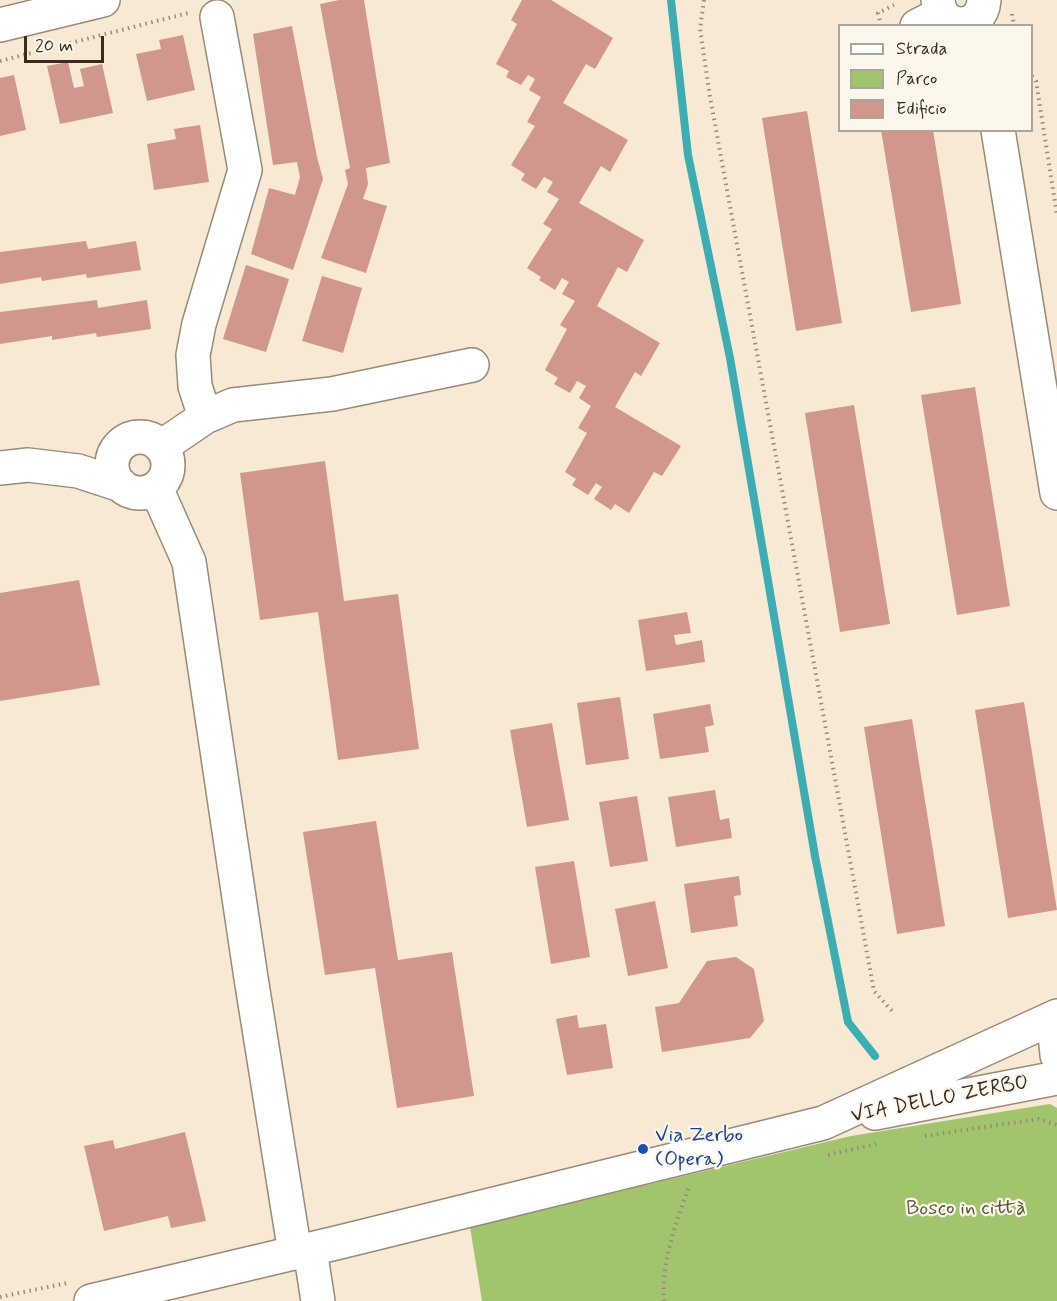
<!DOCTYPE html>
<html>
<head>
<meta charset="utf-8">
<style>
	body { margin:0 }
	#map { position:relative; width:1057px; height:1301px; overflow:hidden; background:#f7e9d4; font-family:Mynerve,sans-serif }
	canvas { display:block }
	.legend { position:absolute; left:838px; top:24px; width:195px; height:108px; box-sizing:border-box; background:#fbf7ec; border:2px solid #aea59a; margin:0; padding:8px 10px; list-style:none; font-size:18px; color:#3b2a1e }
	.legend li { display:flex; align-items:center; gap:12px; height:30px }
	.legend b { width:30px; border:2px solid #aea59a }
	.scale { position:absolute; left:24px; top:36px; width:80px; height:27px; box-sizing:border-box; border:3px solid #3b2a1e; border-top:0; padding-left:8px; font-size:18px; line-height:21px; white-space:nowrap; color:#3b2a1e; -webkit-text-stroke:4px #fbf7ec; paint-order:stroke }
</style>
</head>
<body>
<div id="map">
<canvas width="1057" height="1301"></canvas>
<ul class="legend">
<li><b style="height:8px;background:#fff"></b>Strada</li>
<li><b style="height:16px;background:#a2c46d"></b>Parco</li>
<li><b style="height:16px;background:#d1968c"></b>Edificio</li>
</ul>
<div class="scale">20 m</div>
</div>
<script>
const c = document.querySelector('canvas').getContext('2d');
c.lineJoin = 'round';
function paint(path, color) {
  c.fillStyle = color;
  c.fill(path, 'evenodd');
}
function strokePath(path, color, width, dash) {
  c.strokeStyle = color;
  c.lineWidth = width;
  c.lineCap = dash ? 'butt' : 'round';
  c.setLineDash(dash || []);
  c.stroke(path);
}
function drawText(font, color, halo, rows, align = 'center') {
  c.font = font + ' Mynerve,sans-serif';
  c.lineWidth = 4.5;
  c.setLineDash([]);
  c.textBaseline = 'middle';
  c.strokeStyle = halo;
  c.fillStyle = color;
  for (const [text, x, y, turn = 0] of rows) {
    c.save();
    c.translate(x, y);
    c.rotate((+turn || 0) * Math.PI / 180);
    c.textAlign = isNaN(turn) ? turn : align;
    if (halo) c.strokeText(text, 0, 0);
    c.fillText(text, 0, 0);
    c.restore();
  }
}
paint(new Path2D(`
	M1050,1104L1057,1108V1301H482L470,1227L851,1136Z`), '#a2c46d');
strokePath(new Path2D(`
	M671,0L688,155L730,358L815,856L848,1022L875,1056`), '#3badb3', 8);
paint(new Path2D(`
	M339,0H364L390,163L366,168L368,184L363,199L387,206L366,273L321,258L348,184L345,170L350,168L320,4Z
	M522,0H551L613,38L595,69L586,64L563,103L628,140L610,172L601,166L579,203L644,240L627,272L618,267L597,306L660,343L641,376L635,372L615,407L681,446L662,476L654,472L629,513L615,504L611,510L594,499L602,487L596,483L588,495L572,485L576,479L565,472L587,433L578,428L591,406L579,398L586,386L577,381L570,393L554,384L558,378L545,370L567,329L560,325L575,301L562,294L569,282L562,278L555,290L539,280L541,277L527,268L552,229L543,224L559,199L547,192L553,182L544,177L536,189L521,180L525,174L511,165L535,126L527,122L541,97L529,90L535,79L528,75L521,85L506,77L509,71L496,64L517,24L511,20Z
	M292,26L317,157L323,179L293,270L251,254L269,188L295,195L300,177L297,162L273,165L253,34Z
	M183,35L195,90L147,101L136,54L161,49L159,40Z
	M68,62L74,88L84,86L80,69L102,64L113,113L60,124L47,66Z
	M14,75L26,130L0,136V78Z
	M807,111L842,323L796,331L762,118Z
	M200,125L209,182L154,190L147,144L176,139L174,129Z
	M881,130H933L961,304L911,312Z
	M86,241L88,249L136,241L141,270L87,278L86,274L42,281L41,277L0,284V252Z
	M246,265L289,279L266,352L223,339Z
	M322,276L362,288L343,353L302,341Z
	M97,300L98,308L147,300L151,329L97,337L96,333L52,340V336L0,344V312Z
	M975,387L1010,606L957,615L921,395Z
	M854,405L890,624L840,632L805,413Z
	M325,461L344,601L398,594L419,749L338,760L318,612L260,620L240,473Z
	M79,580L100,685L0,701V593Z
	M687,612L691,633L674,635L676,645L702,640L705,662L646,671L638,620Z
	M620,697L629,759L586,765L577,703Z
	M1024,702L1057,910L1008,918L975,710Z
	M710,704L714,725L705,727L709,752L660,759L653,714Z
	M912,719L945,926L897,934L864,727Z
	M552,723L569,820L527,827L510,730Z
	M715,790L720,820L729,818L732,838L676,847L668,797Z
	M637,796L648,861L610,867L599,802Z
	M376,821L398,960L452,952L474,1096L397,1108L375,968L325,975L303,832Z
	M574,861L590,957L551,964L535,867Z
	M739,876L741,895L734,896L738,926L691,933L684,884Z
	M655,901L668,968L628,976L615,909Z
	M736,957L754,969L764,1021L750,1038L662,1052L655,1007L679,1003L707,961Z
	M577,1015L579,1028L606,1024L613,1068L567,1075L556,1019Z
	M185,1132L206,1221L171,1228L168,1216L104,1231L84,1146L113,1140L115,1149Z`), '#d1968c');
const minor = new Path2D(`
	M938,0C940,32 982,32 984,0
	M0,25L103,0
	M917,26L941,14
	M998,130L1057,493
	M205,417L195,386L193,355L199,324L245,170L217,17
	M112 465a28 28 0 1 1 56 0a28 28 0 1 1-56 0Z
	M161,447L205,417L233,405L332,394L472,365
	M0,468L28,465L78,471L121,485
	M156,488L189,562L251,978L295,1253
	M1057,1028L1055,1033L1057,1055
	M875,1113L1057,1078
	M310,1250L318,1301
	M91,1301L336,1243L823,1123L1057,1016`);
strokePath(minor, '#998a79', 36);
strokePath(new Path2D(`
	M704,0L700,29L710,97L874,991L892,1011
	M1012,14L1014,26
	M881,26L878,13L894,5
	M0,61L188,13
	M1032,76L1036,81L1057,215
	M925,1136L1038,1119L1057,1125
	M828,1155L876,1144
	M0,1297L67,1283
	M664,1301C661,1263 676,1222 689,1187`), '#998a79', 4, [1.5, 4.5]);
strokePath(minor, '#fff', 33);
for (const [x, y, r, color] of [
	[643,1149,6,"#1a4fb4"]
]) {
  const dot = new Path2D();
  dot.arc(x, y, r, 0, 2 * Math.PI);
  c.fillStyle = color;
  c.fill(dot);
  strokePath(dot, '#fbf7ec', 2);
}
drawText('21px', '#3b2a1e', '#fbf7ec', [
	["VIA DELLO ZERBO",940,1100,-11]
]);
drawText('21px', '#164399', '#fbf7ec', [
	["Via Zerbo",655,1137],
	["(Opera)",655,1161]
], 'left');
drawText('21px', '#5a5836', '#fbf7ec', [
	["Bosco in città",966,1210]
]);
</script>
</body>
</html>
